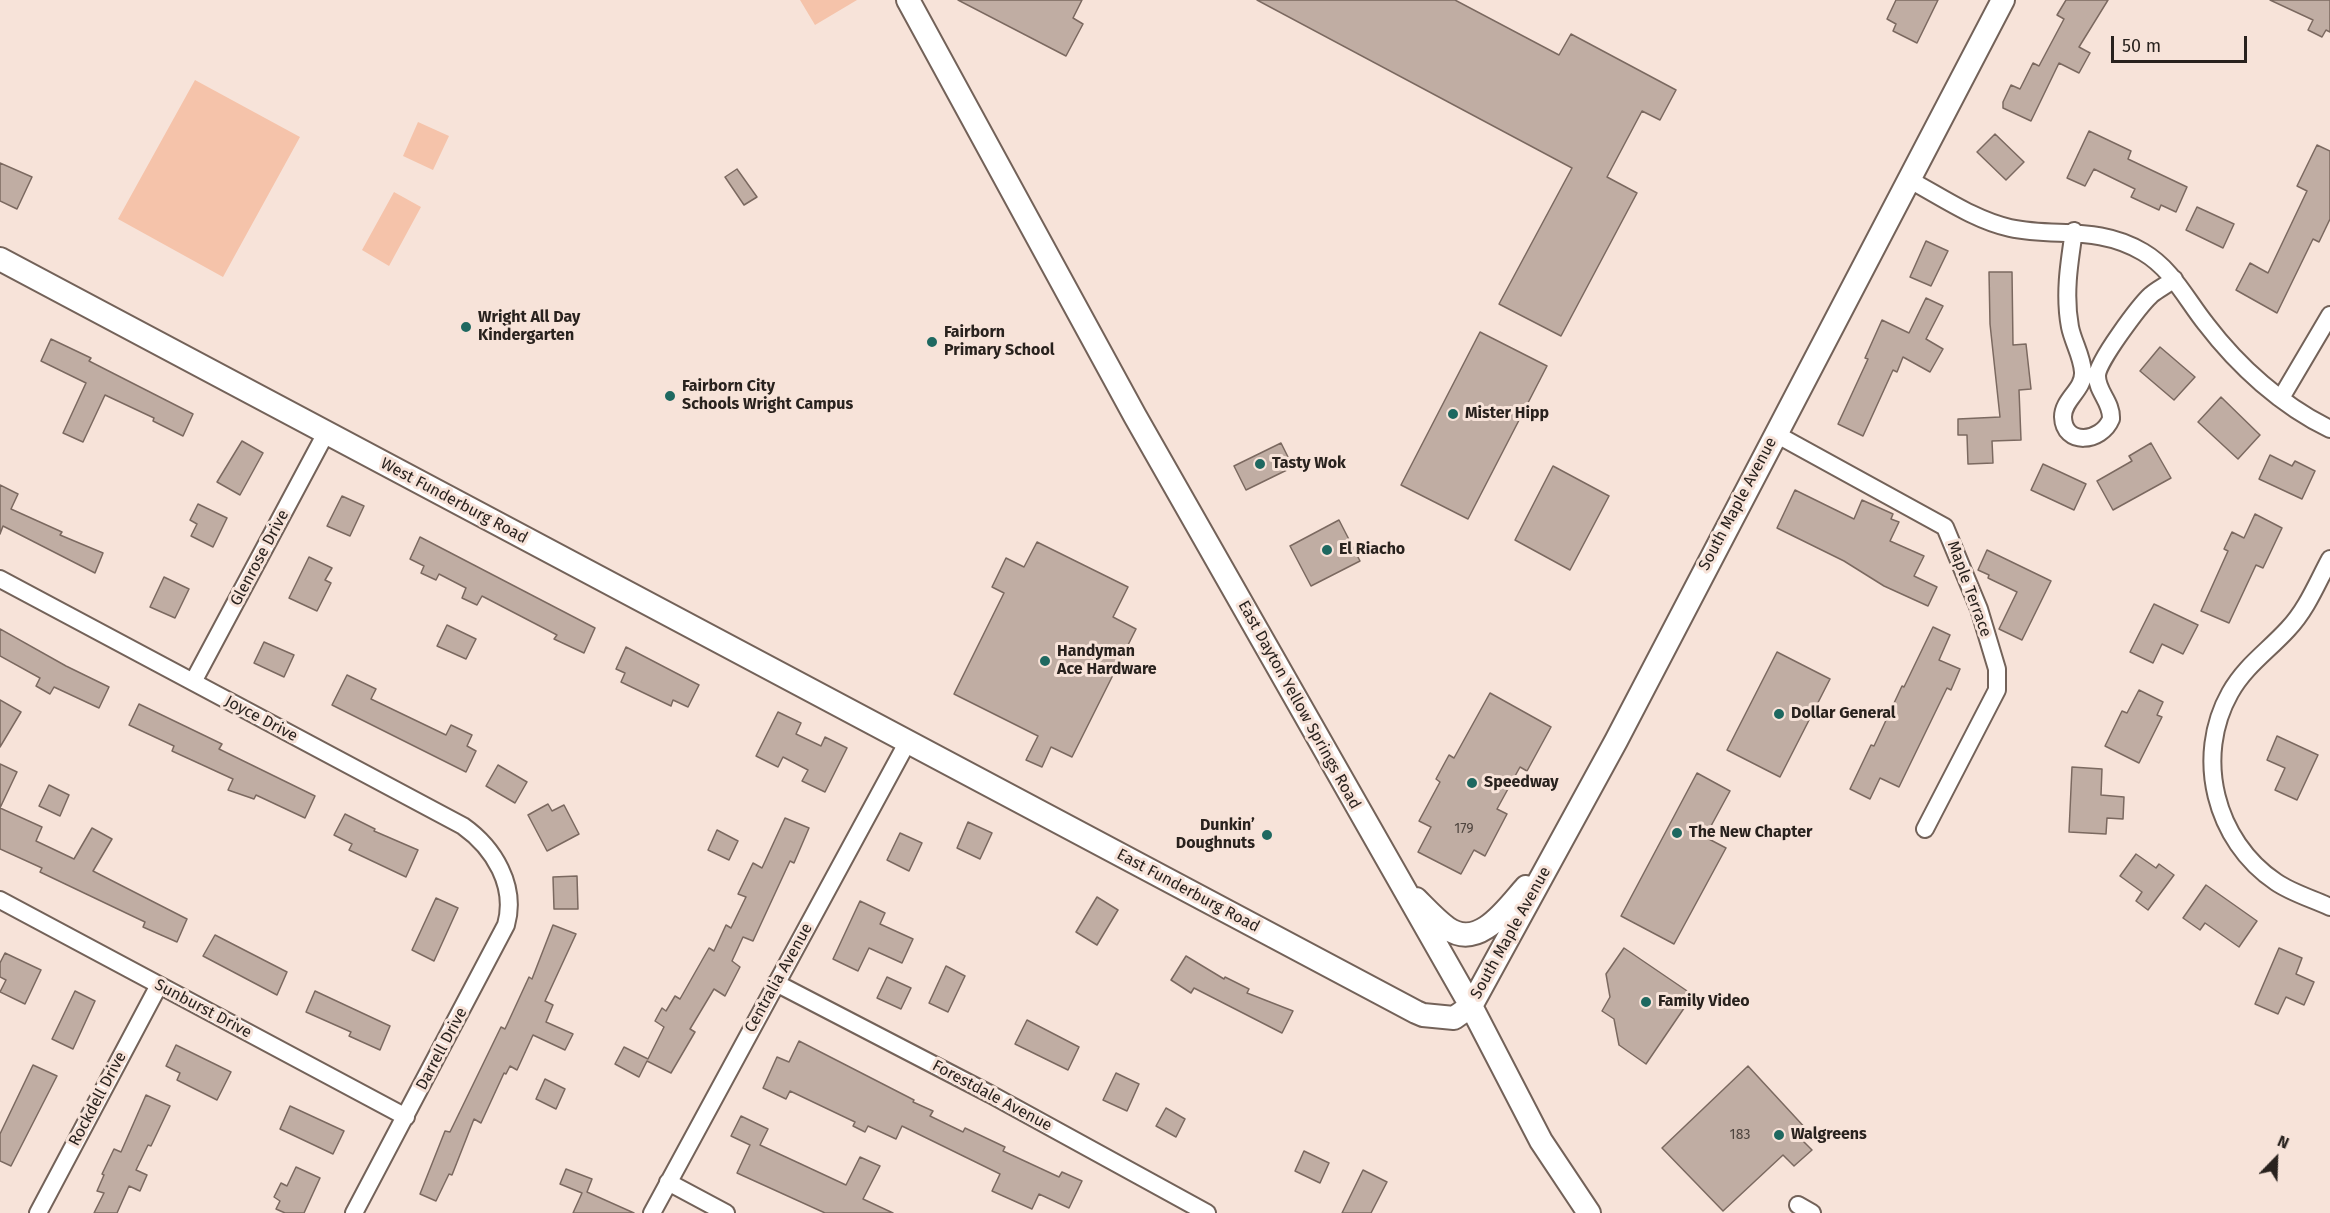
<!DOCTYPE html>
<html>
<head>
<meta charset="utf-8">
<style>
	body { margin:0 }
	#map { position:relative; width:2330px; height:1213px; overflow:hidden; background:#f7e3d9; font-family:"Fira Sans",sans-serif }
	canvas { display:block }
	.north { position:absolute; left:2246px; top:1129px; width:60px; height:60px; -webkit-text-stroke:4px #f7e3d9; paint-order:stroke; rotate:23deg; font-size:16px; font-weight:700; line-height:24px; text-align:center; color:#29221e }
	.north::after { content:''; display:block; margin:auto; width:21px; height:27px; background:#29221e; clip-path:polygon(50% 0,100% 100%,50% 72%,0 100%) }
	.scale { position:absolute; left:2111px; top:36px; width:136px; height:27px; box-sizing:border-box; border:3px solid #29221e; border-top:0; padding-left:8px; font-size:18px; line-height:21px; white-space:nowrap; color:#29221e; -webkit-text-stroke:4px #f7e3d9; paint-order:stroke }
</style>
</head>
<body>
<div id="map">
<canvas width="2330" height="1213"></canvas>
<div class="north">N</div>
<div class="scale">50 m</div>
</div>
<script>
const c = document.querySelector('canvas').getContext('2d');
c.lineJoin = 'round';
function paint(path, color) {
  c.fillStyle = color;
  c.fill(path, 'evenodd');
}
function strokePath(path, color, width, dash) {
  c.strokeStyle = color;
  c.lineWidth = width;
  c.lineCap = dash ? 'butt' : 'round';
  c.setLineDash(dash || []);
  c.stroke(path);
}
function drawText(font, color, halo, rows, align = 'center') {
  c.font = font + ' "Fira Sans",sans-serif';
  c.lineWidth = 6;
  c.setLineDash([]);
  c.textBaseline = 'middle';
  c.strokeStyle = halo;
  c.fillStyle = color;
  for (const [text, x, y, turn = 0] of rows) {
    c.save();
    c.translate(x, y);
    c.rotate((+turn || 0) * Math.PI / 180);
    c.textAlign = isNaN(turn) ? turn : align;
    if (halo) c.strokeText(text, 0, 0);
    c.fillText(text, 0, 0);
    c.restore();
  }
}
paint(new Path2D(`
	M800,0H857L815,25Z
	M195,80L300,137L223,277L118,219Z
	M418,122L449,136L433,170L403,156Z
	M394,192L421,207L389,266L362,250Z`), '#f5c3aa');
const building = new Path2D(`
	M958,0H1082L1073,18L1083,24L1066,56Z
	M1257,0H1455L1559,55L1571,34L1676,90L1660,120L1642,111L1607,177L1637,193L1561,336L1499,304L1572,168Z
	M1896,0H1938L1917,43L1893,31L1896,24L1887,19Z
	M2066,0H2108L2079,47L2090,53L2079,73L2059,63L2031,121L2003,108V102L2011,85L2020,89L2033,63L2039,66L2064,19L2057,15Z
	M2270,0H2330V32L2326,30L2322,37L2308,30L2313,20Z
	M2089,131L2131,151L2128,159L2187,187L2176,212L2161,205L2159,210L2131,197L2135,189L2094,169L2085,186L2067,178Z
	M1995,134L2024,162L2006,180L1977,152Z
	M2317,145L2330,151V219L2319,242L2313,239L2277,313L2236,290L2250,263L2268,273L2307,191L2297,186Z
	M0,163L32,177L17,209L0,201Z
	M737,169L757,197L744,205L725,177Z
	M2197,207L2234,224L2223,248L2186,230Z
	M1926,241L1948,251L1931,286L1910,277Z
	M1989,272H2012L2013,345L2026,344L2031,389L2019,390L2021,440L1992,441L1993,463L1968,464L1967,435H1958V419L2000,417L1990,324Z
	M1926,298L1943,306L1926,339L1943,349L1930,372L1903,357L1897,372L1893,370L1863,436L1838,424L1868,359L1865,358L1882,320L1909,333Z
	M1480,332L1547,366L1468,519L1401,485Z
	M51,339L91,358L89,361L193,414L183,436L153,421L154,418L105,395L83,442L63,433L86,383L41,361Z
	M2160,347L2195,377L2174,400L2140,371Z
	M2221,397L2260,435L2238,459L2198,422Z
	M242,441L263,453L240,495L217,482Z
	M1281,443L1293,467L1246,490L1234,466Z
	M2151,443L2171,478L2113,510L2097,481L2132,461L2129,456Z
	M2270,455L2292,466L2295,461L2315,471L2302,499L2259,479Z
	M2043,464L2086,484L2074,510L2031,490Z
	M1553,466L1609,496L1570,570L1515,540Z
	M0,485L18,494L11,509L62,532L60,535L103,553L95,573L3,526L0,534Z
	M1795,490L1854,519L1862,500L1893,514L1891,519L1899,522L1890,541L1924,556L1914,576L1937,587L1928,606L1884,586L1844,561L1777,528Z
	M342,496L364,506L350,536L327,526Z
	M198,504L227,518L213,547L191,536L197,524L190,520Z
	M2255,514L2282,528L2263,568L2256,565L2229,623L2201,611L2228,551L2224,549L2232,532L2244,538Z
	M1339,520L1360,561L1311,586L1290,546Z
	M420,537L595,628L584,653L554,639L557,635L482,596L477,605L462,598L466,588L439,574L436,580L421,573L424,566L410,559Z
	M1037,542L1128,587L1113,617L1136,629L1072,757L1051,747L1042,767L1026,760L1038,736L954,694L1004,593L992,587L1006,558L1024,567Z
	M1987,550L2051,581L2022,640L1999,629L2017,592L1988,578L1989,575L1978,570Z
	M309,557L332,568L325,580L331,583L317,611L289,598Z
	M164,577L189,589L175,618L150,607Z
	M2154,604L2198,625L2183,654L2162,644L2153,663L2130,652Z
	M447,625L476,639L466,659L437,646Z
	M1933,627L1950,635L1939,660L1960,669L1951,690L1947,688L1899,787L1880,778L1870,799L1850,789L1871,745L1874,746L1902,686L1904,687Z
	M0,629L66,666L109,687L99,708L54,687L50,694L36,686L40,678L0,656Z
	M264,642L294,655L284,677L254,663Z
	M626,647L699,685L688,707L673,700L671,706L621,682L625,673L616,669Z
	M1777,652L1830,679L1780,777L1727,750Z
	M347,675L376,689L371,699L446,735L451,725L472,735L467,746L476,751L466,772L332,705Z
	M2139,690L2163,702L2157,715L2162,717L2139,763L2105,746L2122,711L2127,713Z
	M1490,693L1551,727L1527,771L1520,767L1497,809L1507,814L1485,856L1474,850L1461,874L1418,852L1431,827L1419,821L1440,782L1436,779L1449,755L1454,758Z
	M0,700L21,712L0,747Z
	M139,704L222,744L219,749L315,796L305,818L256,795L254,799L228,790L233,779L172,751L174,746L129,725Z
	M778,712L801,723L796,734L821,746L825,737L847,748L825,792L802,781L808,770L783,757L778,767L756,756Z
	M2277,736L2318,755L2297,800L2275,790L2285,768L2267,760Z
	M0,764L17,772L0,808L42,827L36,841L74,859L92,828L112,839L93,871L187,919L177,942L143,927L145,922L40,872L42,868L0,849Z
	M498,765L527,782L515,803L486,786Z
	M2072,767L2102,769L2101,795L2124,797L2123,819L2107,818L2106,834L2069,832Z
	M1697,773L1730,791L1705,837L1726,848L1674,944L1621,916Z
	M49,785L69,795L60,816L39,806Z
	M548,804L552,811L564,805L579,834L547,851L528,815Z
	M345,814L375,829L374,831L418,850L406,877L349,850L352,844L334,835Z
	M785,818L809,828L794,863L790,861L753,941L743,937L732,961L740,967L725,996L714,989L690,1029L695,1032L671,1073L647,1061L639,1077L615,1064L624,1047L648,1059L664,1027L655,1021L662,1008L666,1011L675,996L680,999L709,948L714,951L726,925L731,928L746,897L738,894L753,863L762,868Z
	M968,822L992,833L980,859L957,848Z
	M717,830L738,841L729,860L708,850Z
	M900,833L922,843L909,871L887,860Z
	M2136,854L2156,868L2159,864L2174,875L2148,910L2136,901L2142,892L2120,876Z
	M577,876L578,909H554L553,877Z
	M2206,885L2257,921L2239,947L2205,923L2200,930L2183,918Z
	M1097,897L1118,910L1097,945L1076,932Z
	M436,898L458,908L434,961L412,950Z
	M860,901L885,913L880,924L913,939L902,963L869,948L858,971L833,959Z
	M553,925L576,934L545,1001L553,1005L546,1022L573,1034L565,1050L533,1035L517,1070L510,1066L506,1074L504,1073L481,1123L474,1119L452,1175L449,1174L436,1201L420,1194L445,1131L450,1132L501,1027L505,1029L529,977L532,979Z
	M215,935L287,972L277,995L203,956Z
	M1624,948L1693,995L1646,1064L1619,1045L1614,1019L1602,1011L1610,997L1606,974Z
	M2279,948L2302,958L2296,974L2314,982L2304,1005L2286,997L2278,1014L2255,1004Z
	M5,953L41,970L25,1004L0,992L6,980L0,977V963Z
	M1186,956L1224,979L1225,977L1249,989L1247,993L1293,1011L1282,1033L1194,988L1191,993L1171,980Z
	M946,966L965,976L948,1012L929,1003Z
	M887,977L911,988L901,1009L877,998Z
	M75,991L95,1001L73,1049L52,1039Z
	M315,991L390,1026L380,1050L349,1036L351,1032L306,1012Z
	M1027,1020L1079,1047L1068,1070L1015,1044Z
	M799,1041L914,1100L913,1102L933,1111L930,1116L963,1132L965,1128L1005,1147L1003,1151L1059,1177L1062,1172L1082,1181L1069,1208L1039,1194L1032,1209L992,1191L1000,1174L902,1126L896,1139L868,1126L865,1132L853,1126L855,1122L790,1091L786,1099L763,1088L777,1057L789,1062Z
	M176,1045L231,1072L217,1100L177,1080L180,1073L166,1066Z
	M33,1065L57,1076L11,1166L0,1161V1134Z
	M1748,1066L1808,1131L1801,1139L1812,1150L1794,1166L1783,1155L1723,1211L1662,1148Z
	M1116,1073L1139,1084L1127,1111L1103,1100Z
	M545,1079L565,1089L556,1109L536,1099Z
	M146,1095L170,1106L151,1146L148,1145L136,1170L147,1175L140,1191L129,1186L117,1213H94L104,1193L97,1191L104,1175L102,1174L114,1149L121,1152Z
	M290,1106L344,1131L333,1154L280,1129Z
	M1166,1108L1185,1119L1176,1137L1156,1126Z
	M741,1116L768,1129L760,1145L846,1185L860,1157L880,1166L863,1199L893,1213H825L737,1173L750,1145L731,1136Z
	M1304,1151L1329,1163L1320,1183L1295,1171Z
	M296,1167L320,1178L304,1213H285L276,1209L280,1201L274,1197L281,1183L287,1186Z
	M566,1169L592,1179L587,1192L634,1213H573L582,1193L560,1184Z
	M1363,1170L1387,1182L1371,1213H1342Z`);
paint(building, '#c0ada3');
strokePath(building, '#7b6960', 1.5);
const street = new Path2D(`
	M1908,179C1940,196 1974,220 2010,228C2057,238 2097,225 2143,252C2172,269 2186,299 2206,324C2238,366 2282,406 2330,429
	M2074,231C2069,264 2064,295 2070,327C2073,342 2082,356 2083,372C2084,390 2063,399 2063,417C2064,446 2101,443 2111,419C2112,402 2097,392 2097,376C2097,362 2140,305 2151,295C2158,289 2167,285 2174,279
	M2281,398L2330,315
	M1774,433L1945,527L1979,609L1997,669V690L1925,829
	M2330,559C2317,583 2307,609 2288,629C2268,651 2245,666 2230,693C2194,757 2215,841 2276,882C2292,893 2313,899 2330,907
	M0,579L463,826C494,848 517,886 506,925L354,1213
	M193,682L326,433
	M0,900L406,1117
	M776,983L990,1094L1207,1213
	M668,1182L726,1213
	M1798,1205L1812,1213
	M38,1213L159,985
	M652,1213L907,743`);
const secondary = new Path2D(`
	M908,0L1135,416L1471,1006L1541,1141L1589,1213
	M0,259L1416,1012L1423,1015L1454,1018L1471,1006L1616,741L2003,0
	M1416,899C1426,909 1436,920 1447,928C1479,951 1508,907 1526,887`);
strokePath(street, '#736259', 20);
strokePath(secondary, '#736259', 26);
strokePath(street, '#fff', 16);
strokePath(secondary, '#fff', 22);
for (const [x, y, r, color] of [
	[466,327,6,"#1e6860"],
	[932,342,6,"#1e6860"],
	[670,396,6,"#1e6860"],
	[1453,414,6,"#1e6860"],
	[1260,464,6,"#1e6860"],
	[1327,550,6,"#1e6860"],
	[1045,661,6,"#1e6860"],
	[1779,714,6,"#1e6860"],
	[1472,783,6,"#1e6860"],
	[1677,833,6,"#1e6860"],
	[1267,835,6,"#1e6860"],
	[1646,1002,6,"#1e6860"],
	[1779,1135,6,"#1e6860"]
]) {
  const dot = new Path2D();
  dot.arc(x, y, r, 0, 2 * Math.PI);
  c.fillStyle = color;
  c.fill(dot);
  strokePath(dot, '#f7e3d9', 2);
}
drawText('14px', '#4f453f', null, [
	["179",1464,829],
	["183",1740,1135]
]);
drawText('bold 16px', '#29221e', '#f7e3d9', [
	["Wright All Day",478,318],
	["Kindergarten",478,336],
	["Fairborn",944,333],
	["Primary School",944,351],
	["Fairborn City",682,387],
	["Schools Wright Campus",682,405],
	["Mister Hipp",1465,414],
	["Tasty Wok",1272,464],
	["El Riacho",1339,550],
	["Handyman",1057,652],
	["Ace Hardware",1057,670],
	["Dollar General",1791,714],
	["Speedway",1484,783],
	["Dunkin’",1255,826,"right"],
	["Doughnuts",1255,844,"right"],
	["The New Chapter",1689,833],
	["Family Video",1658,1002],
	["Walgreens",1791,1135]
], 'left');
drawText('16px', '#29221e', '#f7e3d9', [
	["West Funderburg Road",454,501,28],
	["South Maple Avenue",1738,504,-62],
	["Glenrose Drive",260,558,-62],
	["Maple Terrace",1969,589,70],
	["East Dayton Yellow Springs Road",1299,705,61],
	["Joyce Drive",261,719,28],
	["East Funderburg Road",1188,891,28],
	["South Maple Avenue",1511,933,-61],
	["Centralia Avenue",779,978,-61],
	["Sunburst Drive",203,1009,28],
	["Darrell Drive",442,1049,-62],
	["Forestdale Avenue",992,1096,28],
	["Rockdell Drive",98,1099,-62]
]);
</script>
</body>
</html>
